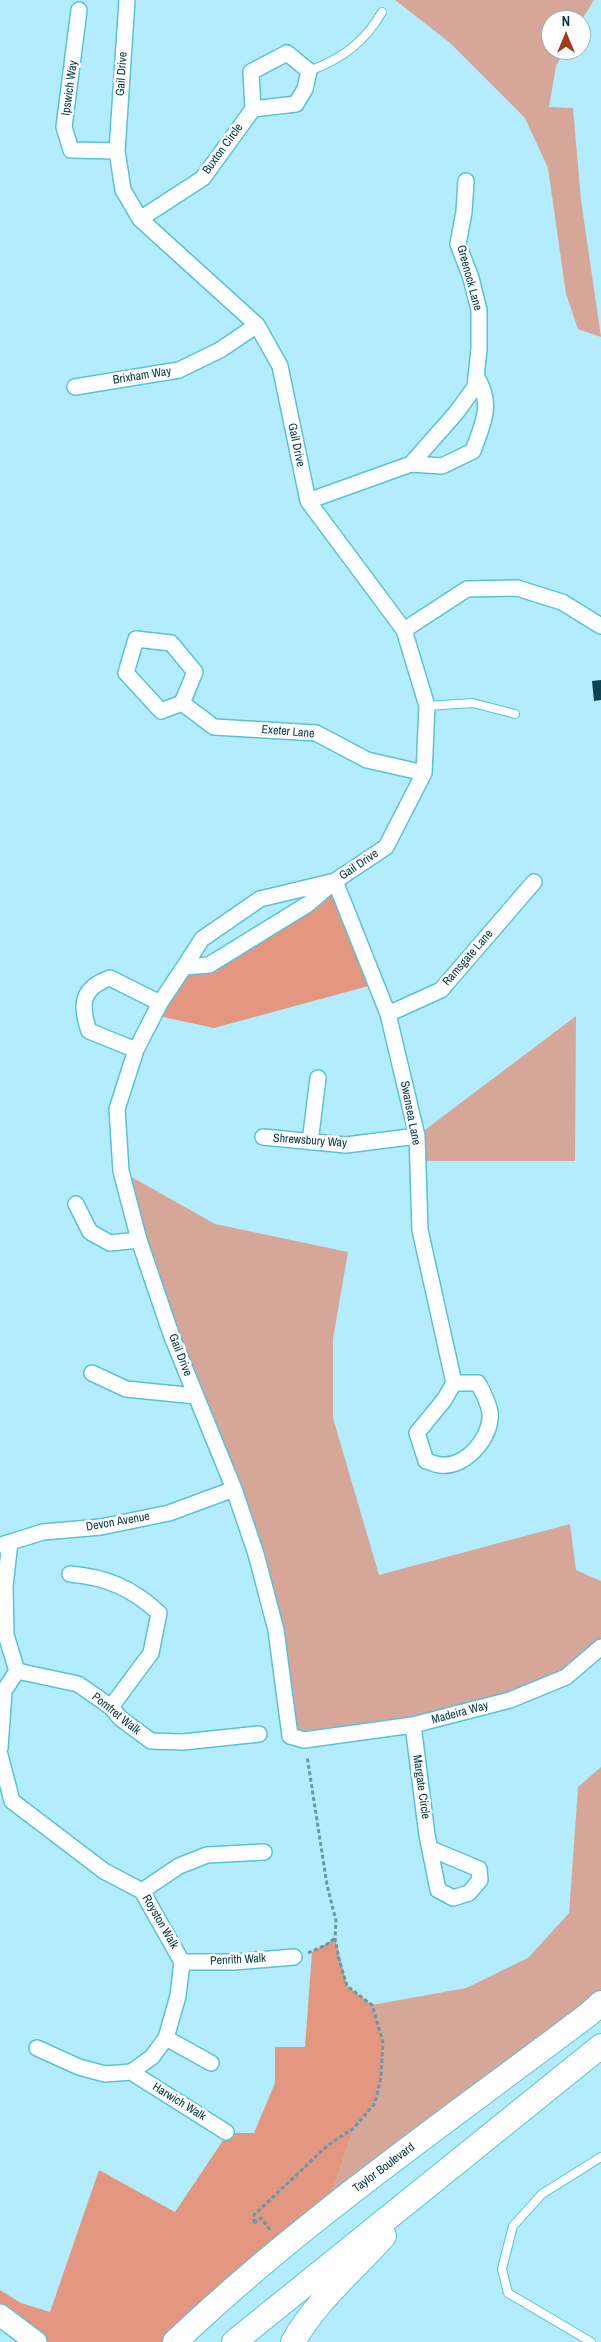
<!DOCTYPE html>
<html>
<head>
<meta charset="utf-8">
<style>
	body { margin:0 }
	#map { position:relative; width:601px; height:2342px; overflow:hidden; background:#b3edfd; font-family:"Archivo Narrow",sans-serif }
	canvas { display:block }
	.north { position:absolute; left:541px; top:10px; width:50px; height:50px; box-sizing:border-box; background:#fff; border:1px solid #9aaeb3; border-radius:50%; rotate:0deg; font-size:14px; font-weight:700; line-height:20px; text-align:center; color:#033540 }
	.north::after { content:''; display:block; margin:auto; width:18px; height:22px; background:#a13a1b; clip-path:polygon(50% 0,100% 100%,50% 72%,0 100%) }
</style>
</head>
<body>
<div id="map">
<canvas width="601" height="2342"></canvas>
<div class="north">N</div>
</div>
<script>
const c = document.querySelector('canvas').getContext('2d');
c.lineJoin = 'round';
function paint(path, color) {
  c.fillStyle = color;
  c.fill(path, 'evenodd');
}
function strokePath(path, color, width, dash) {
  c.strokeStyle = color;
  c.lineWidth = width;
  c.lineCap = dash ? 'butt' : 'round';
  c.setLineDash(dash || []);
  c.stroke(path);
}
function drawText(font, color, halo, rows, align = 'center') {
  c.font = font + ' "Archivo Narrow",sans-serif';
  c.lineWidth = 5;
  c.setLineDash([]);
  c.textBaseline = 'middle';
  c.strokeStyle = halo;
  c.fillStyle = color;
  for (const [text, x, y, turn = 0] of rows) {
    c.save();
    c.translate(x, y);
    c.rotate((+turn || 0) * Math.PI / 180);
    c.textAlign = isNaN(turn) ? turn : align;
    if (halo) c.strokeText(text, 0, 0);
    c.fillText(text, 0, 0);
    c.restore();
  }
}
paint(new Path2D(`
	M395,0H594L581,21L551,20V50H565L556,66L549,107L573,108L581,200L601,337L578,329L566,294L548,168L525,118L449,42Z
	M576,1016L575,1161H418L417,1136Z
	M121,1171L215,1224L348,1252L333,1339V1418L379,1575L570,1524L576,1570L601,1581V1647L566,1677L413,1725L290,1736L276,1630Z
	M601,1767V2003L325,2213L354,2128L375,2103L381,2077L383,2042L372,2005L466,1988L528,1958L569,1913L578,1787Z`), '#d6a699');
paint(new Path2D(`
	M335,881L376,984L214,1028L154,1015L184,967L209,965Z
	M335,1938L347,1986L372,2005L383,2042L381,2077L375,2103L354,2128L325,2213L175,2342H36L0,2315V2290L21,2303L50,2312L99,2170L175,2212L228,2133H254L275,2083V2047H305L312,1952Z`), '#e39781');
paint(new Path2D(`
	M601,680V700L594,701L592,681Z`), '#0c4451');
const lane = new Path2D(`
	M309,71C342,59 365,42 382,12
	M427,706L473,703L515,714
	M591,2342L508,2293L502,2269L513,2226L542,2194L601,2157`);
const street = new Path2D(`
	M127,0L117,151L123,190L140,219L257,325L280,366L308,501L404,630L427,706L424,773L386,847L335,881L308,904L209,965L184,967L202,939L260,899L335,881
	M79,10L64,127L71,150L117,151
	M140,219L203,178L253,109L251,72L287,53L309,71L305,89L296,104L253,109
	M75,387L179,370L220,350L257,325
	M411,464L442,466L473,451C483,423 494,404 476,376
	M308,501L411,464L456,413L475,387L479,349V310L471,278L458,244L464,212L466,181
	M404,630L467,589L517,588L562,602L601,626
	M136,639L171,643L195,672L182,703L161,711L126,673Z
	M182,703L214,727L316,733L367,760L424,773
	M335,881L388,1014L417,1136L420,1230L454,1383L444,1400L417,1433L426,1461C431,1462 436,1465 441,1465C466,1468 493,1436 490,1412C488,1402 483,1392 478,1383H454
	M184,967L160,1003L136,1050L117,1109L121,1171L139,1240L172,1337L234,1489L256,1554L276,1630L290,1736L304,1740L413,1725L510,1700L566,1677L601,1647
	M388,1014L441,990L534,882
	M136,1050L89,1031C80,1005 81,988 110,978L160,1003
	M263,1137L346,1145L417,1136
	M310,1142L318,1078
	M76,1204L90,1232L110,1243L139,1240
	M92,1373L126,1389L196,1396
	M10,1542L5,1586L6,1635L17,1671L78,1684L111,1707L120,1718L151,1741L183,1742L259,1734
	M1,1545L43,1532L101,1527L169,1513L234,1489
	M70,1574C106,1577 132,1588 159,1613L151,1653L111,1707
	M413,1725L427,1835L438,1890L453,1898L469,1893L480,1880L479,1869L431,1849
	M0,1748L4,1691L17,1671
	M0,1755L12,1801L104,1871L142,1891L182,1962L178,1996L166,2038L152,2057L131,2072L105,2074L79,2067L37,2048
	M142,1891L179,1866L207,1855L264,1852
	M182,1962H234L294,1957
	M166,2038L211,2063
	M131,2072L226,2132`);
const secondary = new Path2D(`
	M0,2315L36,2342`);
const primary = new Path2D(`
	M175,2342C302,2221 449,2120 589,2014L601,2003
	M234,2342L601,2046
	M293,2342C316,2301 353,2271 384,2236`);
strokePath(lane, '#57c2dc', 10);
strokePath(street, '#57c2dc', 18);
strokePath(secondary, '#57c2dc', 24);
strokePath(primary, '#57c2dc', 26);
strokePath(new Path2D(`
	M308,1953L326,1945L335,1938
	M254,2223V2215L327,2146L354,2128L375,2103L381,2077L383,2042L372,2005L347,1986L339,1959L335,1938L336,1921L327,1885L307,1756
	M254,2223L261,2218L270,2230`), '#649aa8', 3, [4, 2.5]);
strokePath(lane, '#fff', 8);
strokePath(street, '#fff', 15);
strokePath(secondary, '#fff', 21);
strokePath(primary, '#fff', 24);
drawText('12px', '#033540', '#fff', [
	["Gail Drive",122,74,-86],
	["Ipswich Way",70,88,-82],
	["Buxton Circle",223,149,-54],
	["Greenock Lane",469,278,75],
	["Brixham Way",142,376,-9],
	["Gail Drive",296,445,78],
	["Exeter Lane",288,732,5],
	["Gail Drive",359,865,-34],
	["Ramsgate Lane",468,958,-49],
	["Swansea Lane",410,1113,79],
	["Shrewsbury Way",310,1141,4],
	["Gail Drive",180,1355,69],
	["Devon Avenue",118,1522,-10],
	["Madeira Way",460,1713,-15],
	["Pomfret Walk",116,1714,39],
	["Margate Circle",421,1787,82],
	["Royston Walk",160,1922,60],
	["Penrith Walk",238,1960,-3],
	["Harwich Walk",179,2102,32],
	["Taylor Boulevard",384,2168,-37]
]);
</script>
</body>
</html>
